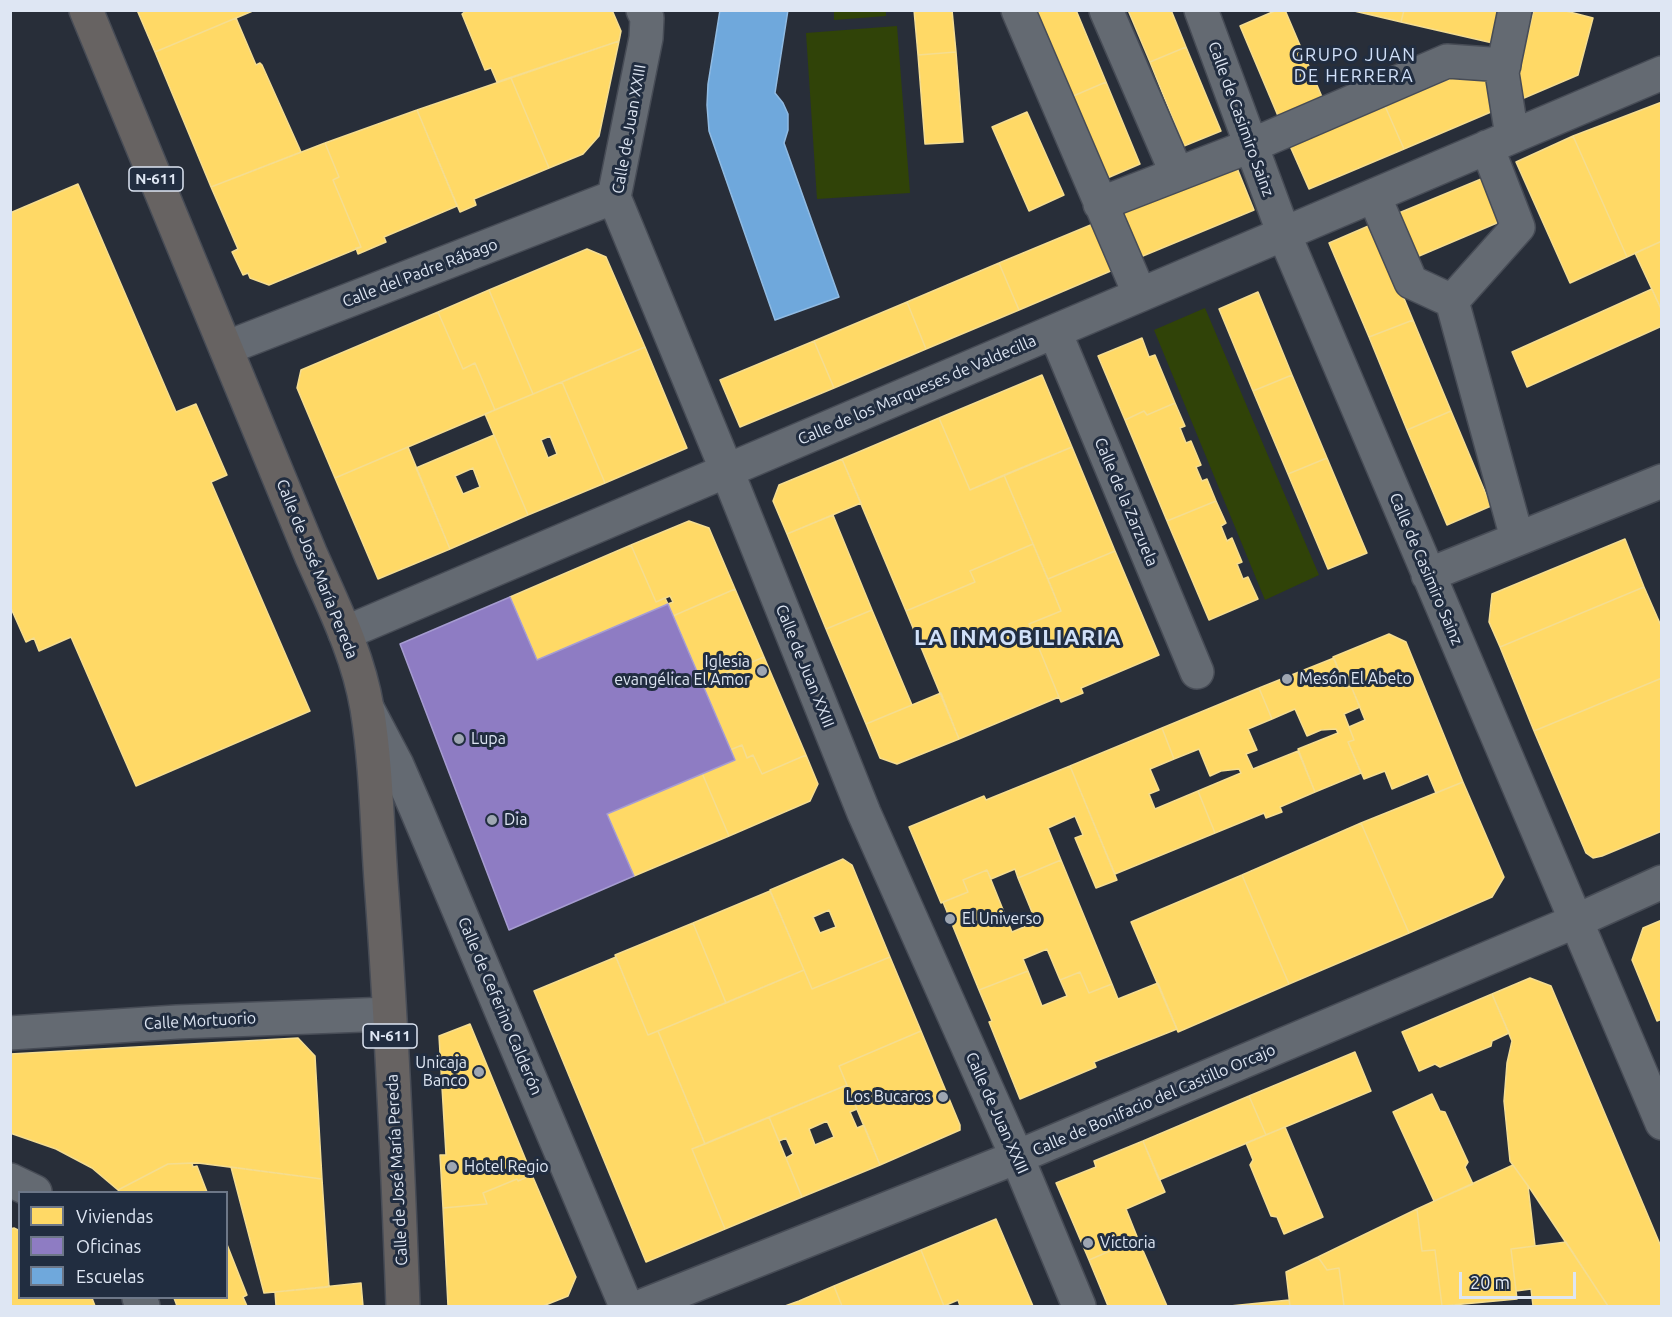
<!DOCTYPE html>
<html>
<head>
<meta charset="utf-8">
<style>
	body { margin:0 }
	#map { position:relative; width:1672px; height:1317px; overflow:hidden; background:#282e39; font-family:Ubuntu,sans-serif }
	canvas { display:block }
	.frame { position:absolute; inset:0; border:12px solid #dee6f3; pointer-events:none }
	.legend { position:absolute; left:18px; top:1191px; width:210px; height:108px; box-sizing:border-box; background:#212d40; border:2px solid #6d7788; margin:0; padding:8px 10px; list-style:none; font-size:18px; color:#dee6f3 }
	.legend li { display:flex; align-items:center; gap:12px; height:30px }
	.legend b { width:30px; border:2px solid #6d7788 }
	.scale { position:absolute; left:1459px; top:1272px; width:117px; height:27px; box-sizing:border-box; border:3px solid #dee6f3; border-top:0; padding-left:8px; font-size:18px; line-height:21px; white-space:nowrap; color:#dee6f3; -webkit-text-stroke:4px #212d40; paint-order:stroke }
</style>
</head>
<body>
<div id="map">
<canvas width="1672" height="1317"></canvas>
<div class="frame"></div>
<ul class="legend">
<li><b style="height:16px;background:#ffd966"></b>Viviendas</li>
<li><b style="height:16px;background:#8e7cc3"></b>Oficinas</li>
<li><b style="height:16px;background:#6fa8dc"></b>Escuelas</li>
</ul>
<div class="scale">20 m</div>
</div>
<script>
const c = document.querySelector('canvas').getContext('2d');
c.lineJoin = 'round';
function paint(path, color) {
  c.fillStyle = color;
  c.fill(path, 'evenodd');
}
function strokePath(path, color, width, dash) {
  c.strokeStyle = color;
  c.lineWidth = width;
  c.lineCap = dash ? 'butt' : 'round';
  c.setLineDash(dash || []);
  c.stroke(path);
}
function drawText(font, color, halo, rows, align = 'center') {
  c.font = font + ' Ubuntu,sans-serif';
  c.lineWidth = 6;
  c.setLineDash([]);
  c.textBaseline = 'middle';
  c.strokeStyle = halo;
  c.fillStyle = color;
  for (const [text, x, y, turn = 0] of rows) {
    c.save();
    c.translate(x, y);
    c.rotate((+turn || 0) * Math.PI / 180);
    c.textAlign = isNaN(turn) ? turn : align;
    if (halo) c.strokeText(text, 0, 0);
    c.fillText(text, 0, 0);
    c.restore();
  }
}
paint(new Path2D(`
	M834,11H886V16L834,20Z
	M897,26L910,193L817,199L806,33Z
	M1205,308L1319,575L1265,600L1154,330Z`), '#304308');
const homes = new Path2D(`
	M137,10H255L155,52Z
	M467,10H612L621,31L619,41L497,82L491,68L485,70L462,14Z
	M914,10H952L956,52L918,55Z
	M1041,10H1076L1106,82L1071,97L1036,13Z
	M1128,10H1171L1186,47L1150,62Z
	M1277,10H1285L1325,104L1281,123L1240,26Z
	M1350,10H1404L1401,22Z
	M1404,10H1505L1497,44L1401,22Z
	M1534,10H1562L1593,18L1578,75L1510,104Z
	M236,18L256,65L260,63L262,65L301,152L211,187L155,52Z
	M619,41L599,136L583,154L549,168L511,78Z
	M1186,47L1221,131L1184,146L1150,62Z
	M956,52L963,142L925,144L918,55Z
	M1480,66L1498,109L1404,149L1385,106Z
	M511,78L549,168L474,199L476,205L460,212L417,110Z
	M1106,82L1140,164L1105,179L1071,97Z
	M1662,102V241L1627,257L1573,136Z
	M1385,106L1404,149L1309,189L1290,146Z
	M417,110L457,206L384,237L386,242L358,254L356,248L361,247L333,180L339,177L325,143Z
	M1027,112L1064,195L1029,211L992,127Z
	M1573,136L1627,257L1570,283L1516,162Z
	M325,143L339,177L333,180L361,247L269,285L250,278L248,273L243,275L232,252L238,249L211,187Z
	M1235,163L1254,210L1138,258L1119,211Z
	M1486,177L1504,220L1412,259L1394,215Z
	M78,184L176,412L196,404L227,475L211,482L310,711L136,786L71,637L39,651L34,638L26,642L10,606V213Z
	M1093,224L1113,270L1019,310L999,263Z
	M1373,224L1413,320L1369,337L1329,243Z
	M1662,241V311L1635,253Z
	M587,249L606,257L645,347L533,394L489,290Z
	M999,263L1019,310L926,349L907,302Z
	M1652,289L1662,311V326L1527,387L1512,352Z
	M489,290L533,394L495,410L475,363L463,369L438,312Z
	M1258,292L1292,375L1253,391L1219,309Z
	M907,302L926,349L834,388L814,341Z
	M438,312L463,369L475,363L495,410L335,478L297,388L301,370Z
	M1413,320L1451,411L1407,430L1369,337Z
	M1142,338L1149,357L1155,355L1175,403L1147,415L1144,411L1125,420L1098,356Z
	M814,341L834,388L740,427L720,380Z
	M645,347L687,448L605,483L562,382Z
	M1042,375L1072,447L970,490L939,418Z
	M1292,375L1327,458L1288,474L1253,391Z
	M562,382L605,483L528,515L485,414ZM550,436L557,454L548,458L541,440Z
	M1175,403L1185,426L1180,428L1186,443L1191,441L1201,465L1196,467L1202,481L1207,479L1216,501L1167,521L1125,420L1144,411L1147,415Z
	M1451,411L1491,506L1447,525L1407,430Z
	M939,418L970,490L1004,475L1033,544L970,571L975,582L906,611L842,459Z
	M494,435L528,515L450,549L416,468ZM473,468L480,487L463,494L455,476Z
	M408,447L450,549L378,579L335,478Z
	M1072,447L1115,551L1048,579L1004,475Z
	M1327,458L1367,553L1328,569L1288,474Z
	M842,459L861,503L787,534L773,501L779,485Z
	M1216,501L1226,523L1221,526L1227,541L1232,538L1242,562L1237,564L1243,579L1248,577L1258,599L1209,620L1167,521Z
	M833,515L872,610L826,629L787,534Z
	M689,521L709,528L735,589L673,616L668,604L673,602L670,596L656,602L631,545Z
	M1625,539L1644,587L1500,647L1489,622L1492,594Z
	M1033,544L1061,611L1029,624L1059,697L959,739L906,611L975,582L970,571Z
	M631,545L656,602L665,598L668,604L537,660L510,597Z
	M1115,551L1159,655L1081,688L1083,693L1061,702L1029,624L1061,611L1048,579Z
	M1644,587L1662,628V678L1534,731L1500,647Z
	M735,589L764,657L702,683L673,616Z
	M872,610L912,705L866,724L826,629Z
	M1389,634L1406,642L1463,782L1436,793L1428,774L1392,789L1385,771L1364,779L1348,742L1354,740L1349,727L1365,720L1351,686L1346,688L1333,657Z
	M764,657L806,755L762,774L753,755L747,758L742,745L730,750L702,683Z
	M1334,658L1346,688L1351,686L1360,707L1344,714L1354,740L1348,742L1361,773L1315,792L1298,749L1338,733L1336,729L1321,730L1307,736L1295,709L1272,719L1259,688Z
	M1662,678V831L1602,856L1593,858L1586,853L1534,731Z
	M1259,688L1272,719L1248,729L1257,750L1246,754L1253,769L1298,751L1315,792L1280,807L1282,812L1266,818L1264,813L1215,833L1198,791L1241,773L1239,769L1221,771L1210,776L1199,749L1174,759L1162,728Z
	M941,693L959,739L897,764L880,758L866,724Z
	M1162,728L1174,759L1150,769L1159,790L1149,794L1155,809L1198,791L1215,833L1115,874L1070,766Z
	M742,745L747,758L753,755L762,774L806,755L818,784L810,801L729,836L702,773L735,760L730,750Z
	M1070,766L1117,880L1096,888L1075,838L1083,835L1075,816L1048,828L1061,860L1018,878L1015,869L991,879L987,870L963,880L968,892L941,903L909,827L984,796L986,800Z
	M702,773L729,836L634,876L607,814Z
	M1463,782L1504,877L1492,897L1409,933L1361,823Z
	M1361,823L1409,933L1289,984L1242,875Z
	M843,859L852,865L890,957L812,989L770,890ZM829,910L836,927L820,933L813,917Z
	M1061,860L1112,984L1089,993L1080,972L1060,980L1047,949L1023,959L1028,971L979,990L943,902L968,892L963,880L987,870L1012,932L1036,922L1018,878Z
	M1242,875L1289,984L1178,1032L1131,922Z
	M770,891L804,970L726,1003L693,923Z
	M1662,920V1019L1657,1021L1632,960L1643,928Z
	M693,923L726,1003L648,1035L615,955Z
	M616,957L648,1035L658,1031L701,1134L705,1144L692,1149L725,1229L646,1262L534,991Z
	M890,957L921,1031L839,1066L847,1085L705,1144L658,1031L804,970L812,989Z
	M1028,971L1042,1006L1067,996L1060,980L1080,972L1089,993L1112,984L1118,999L1158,983L1177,1029L1094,1062L1096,1067L1020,1099L989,1022L992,1021L979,990Z
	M1530,978L1551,986L1662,1249V1306H1608L1531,1190L1510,1161L1504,1101L1507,1063L1512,1041L1492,994Z
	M1492,994L1509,1033L1492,1041L1491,1046L1440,1067L1435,1064L1419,1071L1402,1032Z
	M470,1024L532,1175L518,1181L517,1179L483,1193L487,1204L443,1208L440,1155H446L439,1036Z
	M921,1031L960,1125V1130L880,1165L839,1066Z
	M298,1038L315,1056L322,1179L198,1163L168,1164L118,1190L92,1168L56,1149L10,1133V1054Z
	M1355,1052L1371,1091L1266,1135L1249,1096Z
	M847,1085L857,1109L850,1112L857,1128L864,1125L880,1165L802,1197L786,1158L793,1154L786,1138L779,1141L769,1117ZM827,1121L834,1137L815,1145L809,1129Z
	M1432,1094L1440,1111L1445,1112L1468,1162L1465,1167L1473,1184L1434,1201L1393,1112Z
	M1249,1096L1266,1135L1159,1180L1143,1141Z
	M769,1117L802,1197L725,1229L692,1149Z
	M1285,1127L1323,1217L1284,1234L1277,1217L1271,1216L1250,1165L1253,1160L1246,1143Z
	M1143,1141L1165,1192L1126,1209L1138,1239L1089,1260L1056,1183L1096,1167L1094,1161Z
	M192,1163L193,1167L197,1166L207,1192H120L118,1190L168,1164Z
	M1513,1165L1528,1186L1535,1246L1511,1249L1517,1299L1442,1306L1435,1250L1422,1251L1417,1209Z
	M231,1167L322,1179L329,1287L264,1293Z
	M532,1175L576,1277L568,1296L543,1306H448L443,1208L487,1204L483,1193L517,1179L518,1181Z
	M1417,1209L1422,1251L1435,1250L1442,1306H1344L1339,1268L1327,1270L1318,1257Z
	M996,1219L1033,1306H960L958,1300L944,1306L921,1250Z
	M14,1228L20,1231V1298H92L95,1306H10V1229Z
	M1138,1239L1167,1306H1108L1089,1260Z
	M226,1242L247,1295L243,1297L247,1306H177L174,1298H226Z
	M1566,1242L1596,1288L1608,1306H1533L1531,1289L1516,1291L1511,1249Z
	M921,1250L944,1306H842L834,1286Z
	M1318,1257L1327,1270L1339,1268L1344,1306H1290L1286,1272Z
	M361,1283L363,1306H276L275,1292Z
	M834,1286L842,1306H785L799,1301Z
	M1289,1300L1290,1306H1230Z`);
paint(homes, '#ffd966');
strokePath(homes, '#f5dd90', 1.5);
const offices = new Path2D(`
	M510,597L537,660L668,604L735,760L607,814L634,876L509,930L400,644Z`);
paint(offices, '#8e7cc3');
strokePath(offices, '#a69cd1', 1.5);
const schools = new Path2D(`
	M720,10H788L775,93L783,103L788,114V130L784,143L839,297L775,320L709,131L707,105L708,84Z`);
paint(schools, '#6fa8dc');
strokePath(schools, '#90bbe3', 1.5);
const street = new Path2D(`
	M643,10L647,18L646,38L614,197L727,471L864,813L1017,1157L1079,1306
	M1018,10L1140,295
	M1106,10L1177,174
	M1201,10L1284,234L1662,1123
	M1512,136L1502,73L1515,10
	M1374,196L1411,282L1452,301L1517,538
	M1100,204L1250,146L1447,61L1504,65
	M1452,301L1518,227L1487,147
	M1055,332L1197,672
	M226,348L614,197
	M1428,575L1662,481
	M345,633L1662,73
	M368,710L397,765L417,811L626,1306
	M10,1033L177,1022L389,1014
	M10,1180L35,1192
	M139,1298L143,1306
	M642,1306L1017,1157L1576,921L1662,882`);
const highway = new Path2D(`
	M86,10L311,555C333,605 358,654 367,708C377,769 377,832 382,894C392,1031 398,1169 403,1306`);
strokePath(street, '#474c56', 36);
strokePath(highway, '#474c56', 36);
strokePath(street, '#646a72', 33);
strokePath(highway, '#676362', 33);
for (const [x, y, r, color] of [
	[762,671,6,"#9ea6b2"],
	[1287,679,6,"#9ea6b2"],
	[459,739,6,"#9ea6b2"],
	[492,820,6,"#9ea6b2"],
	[950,919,6,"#9ea6b2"],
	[479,1072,6,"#9ea6b2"],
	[943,1097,6,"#9ea6b2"],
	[452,1167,6,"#9ea6b2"],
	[1088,1243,6,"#9ea6b2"]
]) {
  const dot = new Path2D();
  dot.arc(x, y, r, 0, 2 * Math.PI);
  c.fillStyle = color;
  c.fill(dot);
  strokePath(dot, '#212d40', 2);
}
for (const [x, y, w] of [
	[156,179,54],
	[390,1036,54]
]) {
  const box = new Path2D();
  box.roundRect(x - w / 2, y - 12, w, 24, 4.5);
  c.fillStyle = '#212d40';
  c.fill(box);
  strokePath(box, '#dee6f3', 1.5);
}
drawText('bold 15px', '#dee6f3', null, [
	["N-611",156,179],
	["N-611",390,1036]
]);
drawText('16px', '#dee6f3', '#212d40', [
	["Calle de Casimiro Sainz",1241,119,70],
	["Calle de Juan XXIII",629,129,-80],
	["Calle del Padre Rábago",420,273,-21],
	["Calle de los Marqueses de Valdecilla",917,390,-23],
	["Calle de la Zarzuela",1126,502,67],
	["Calle de José María Pereda",317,569,68],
	["Calle de Casimiro Sainz",1426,569,67],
	["Calle de Juan XXIII",805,666,68],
	["Calle de Ceferino Calderón",500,1006,67],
	["Calle Mortuorio",200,1021,-3],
	["Calle de Bonifacio del Castillo Orcajo",1154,1100,-23],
	["Calle de Juan XXIII",997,1113,66],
	["Calle de José María Pereda",397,1170,-93]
]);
drawText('16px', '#dee6f3', '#212d40', [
	["Iglesia",750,662,"right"],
	["evangélica El Amor",750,680,"right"],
	["Mesón El Abeto",1299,679],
	["Lupa",471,739],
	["Dia",504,820],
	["El Universo",962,919],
	["Unicaja",467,1063,"right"],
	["Banco",467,1081,"right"],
	["Los Bucaros",931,1097,"right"],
	["Hotel Regio",464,1167],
	["Victoria",1100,1243]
], 'left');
c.letterSpacing = '1.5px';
drawText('18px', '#d0e0f9', '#212d40', [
	["GRUPO JUAN",1354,55],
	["DE HERRERA",1354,76]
]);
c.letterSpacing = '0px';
c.letterSpacing = '1.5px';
drawText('bold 22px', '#d0e0f9', '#212d40', [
	["LA INMOBILIARIA",1018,638]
]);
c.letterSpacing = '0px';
</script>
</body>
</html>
